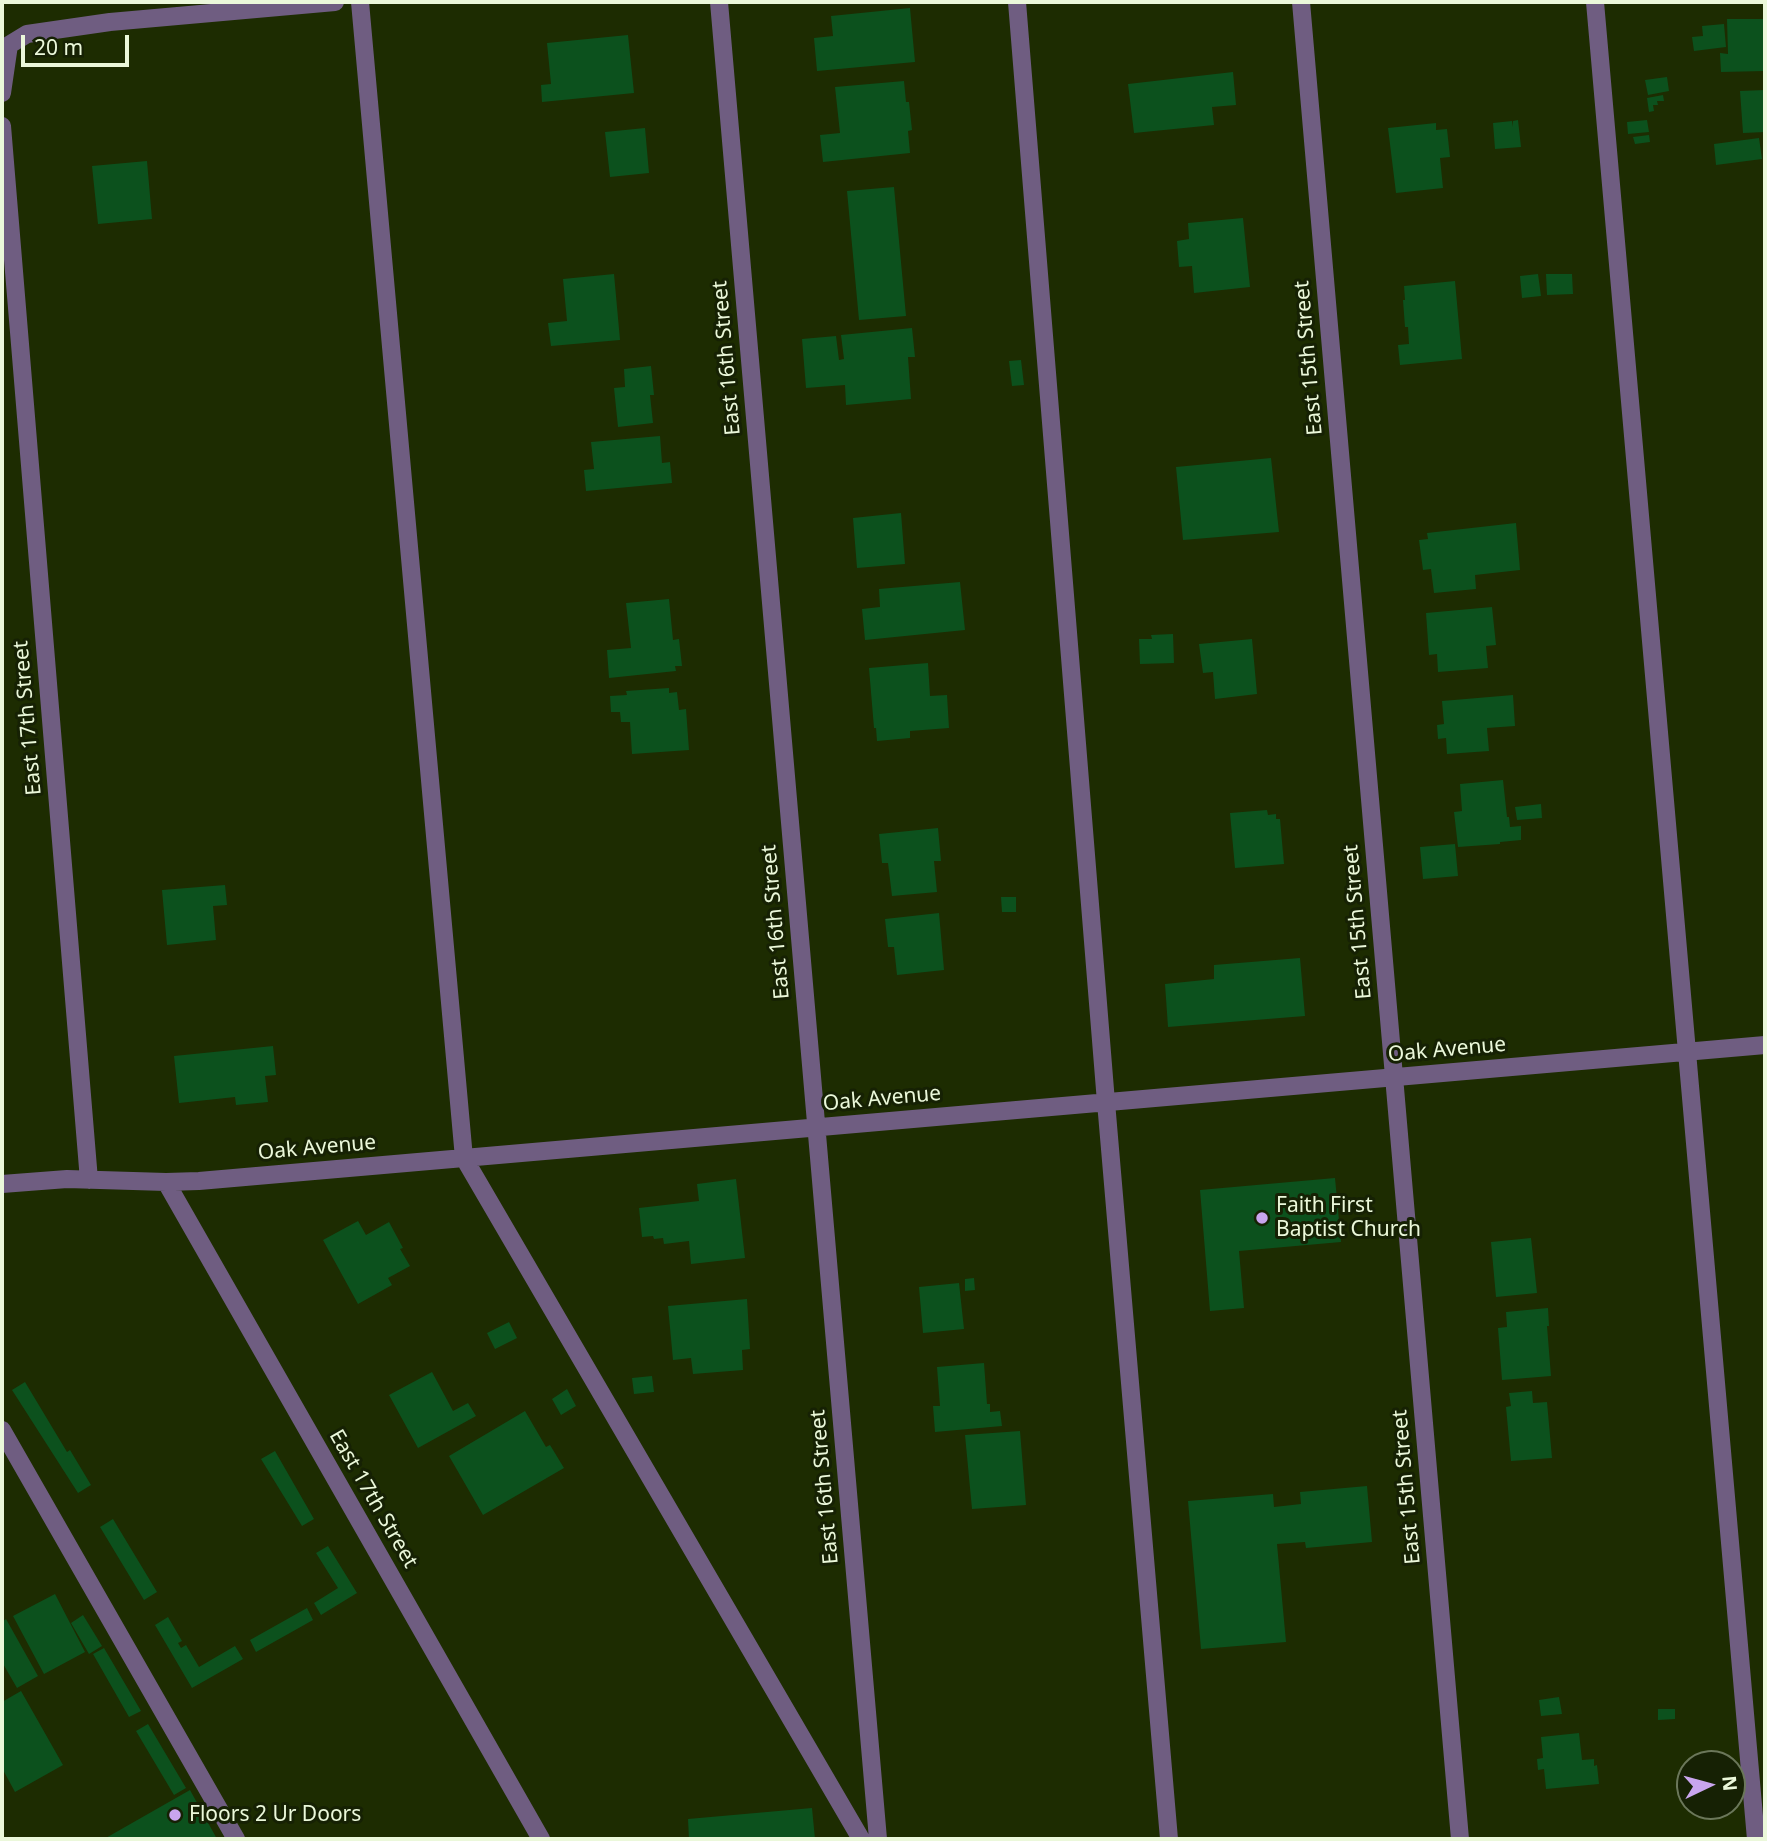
<!DOCTYPE html>
<html>
<head>
<meta charset="utf-8">
<style>
	body { margin:0 }
	#map { position:relative; width:1767px; height:1841px; overflow:hidden; background:#1d2c01; font-family:"Noto Sans",sans-serif }
	canvas { display:block }
	.frame { position:absolute; inset:0; border:4px solid #ebf8da; pointer-events:none }
	.north { position:absolute; left:1676px; top:1750px; width:70px; height:70px; box-sizing:border-box; background:#162104; border:2px solid #6b775a; border-radius:50%; rotate:85deg; font-size:19px; font-weight:700; line-height:28px; text-align:center; color:#ebf8da }
	.north::after { content:''; display:block; margin:auto; width:24px; height:32px; background:#c9a5ee; clip-path:polygon(50% 0,100% 100%,50% 72%,0 100%) }
	.scale { position:absolute; left:21px; top:35px; width:108px; height:32px; box-sizing:border-box; border:4px solid #ebf8da; border-top:0; padding-left:9px; font-size:21px; line-height:24px; white-space:nowrap; color:#ebf8da; -webkit-text-stroke:5px #162104; paint-order:stroke }
</style>
</head>
<body>
<div id="map">
<canvas width="1767" height="1841"></canvas>
<div class="frame"></div>
<div class="north">N</div>
<div class="scale">20 m</div>
</div>
<script>
const c = document.querySelector('canvas').getContext('2d');
c.lineJoin = 'round';
function paint(path, color) {
  c.fillStyle = color;
  c.fill(path, 'evenodd');
}
function strokePath(path, color, width, dash) {
  c.strokeStyle = color;
  c.lineWidth = width;
  c.lineCap = dash ? 'butt' : 'round';
  c.setLineDash(dash || []);
  c.stroke(path);
}
function drawText(font, color, halo, rows, align = 'center') {
  c.font = font + ' "Noto Sans",sans-serif';
  c.lineWidth = 6;
  c.setLineDash([]);
  c.textBaseline = 'middle';
  c.strokeStyle = halo;
  c.fillStyle = color;
  for (const [text, x, y, turn = 0] of rows) {
    c.save();
    c.translate(x, y);
    c.rotate((+turn || 0) * Math.PI / 180);
    c.textAlign = isNaN(turn) ? turn : align;
    if (halo) c.strokeText(text, 0, 0);
    c.fillText(text, 0, 0);
    c.restore();
  }
}
paint(new Path2D(`
	M910,8L915,62L817,71L814,38L833,36L831,16Z
	M1727,19H1765V71L1721,72L1720,53L1728,54Z
	M1724,24L1726,47L1694,51L1692,37L1703,36L1702,26Z
	M628,35L634,93L542,102L541,85L551,84L547,43Z
	M1233,72L1236,105L1212,107L1214,125L1134,133L1128,84Z
	M1667,77L1669,91L1648,95L1645,80Z
	M904,81L906,102H909L912,130L908,131L910,153L823,162L820,135L840,133L835,87Z
	M1765,90V132L1743,133L1740,91Z
	M1663,95L1664,101H1657L1658,105H1653L1654,111L1649,112L1647,98Z
	M1518,120L1521,147L1495,149L1493,123L1512,121V127L1513,121Z
	M1647,120L1649,132L1628,134L1627,122Z
	M1436,123V130L1447,129L1450,157L1440,158L1443,188L1396,193L1388,128Z
	M645,128L649,173L610,177L605,132Z
	M1649,135L1650,142L1635,144L1633,137Z
	M1759,138L1762,159L1716,165L1714,144Z
	M147,161L152,219L98,224L92,166Z
	M894,187L906,316L859,320L847,191Z
	M1243,218L1250,287L1194,293L1192,266L1179,267L1177,241L1189,239L1188,223Z
	M614,274L620,340L551,346L548,323L567,321L563,279Z
	M1538,274L1541,296L1522,298L1520,276Z
	M1546,274H1572L1573,294L1547,295Z
	M1455,281L1462,359L1400,365L1398,345L1409,344L1408,327H1405L1403,300H1405L1404,286Z
	M912,328L915,357H908L911,399L846,405L845,385L806,388L802,339L836,336L839,360L844,359L841,335Z
	M1021,360L1024,385L1012,386L1009,361Z
	M651,366L654,395H650L653,423L618,427L614,388L625,387L624,369Z
	M660,436L662,463L670,462L672,483L586,491L584,470L594,469L591,442Z
	M1271,458L1279,532L1183,540L1176,467Z
	M901,513L905,564L857,568L853,518Z
	M1516,523L1520,570L1475,575L1476,589L1434,593L1431,569L1423,570L1419,540L1428,539L1427,533Z
	M960,582L965,630L865,640L862,609L880,607L879,589Z
	M669,599L673,640L679,639L682,666H675L676,671L609,678L607,650L631,648L626,603Z
	M1492,607L1496,645L1486,646L1488,668L1438,672L1437,654L1429,655L1426,613Z
	M1173,634L1174,663L1140,664L1139,639H1152L1151,635Z
	M1252,639L1257,694L1215,699L1213,672L1203,673L1199,644Z
	M928,663L930,696L947,695L949,728L910,731V738L877,741L876,728H874L869,668Z
	M669,688V693L677,692L679,710L686,709L689,750L632,754L630,722H621L620,712H611L610,696L627,695L626,691Z
	M1513,695L1515,726L1487,728L1489,751L1447,754L1446,738L1438,739L1437,725L1444,724L1442,701Z
	M1503,780L1507,817H1509L1510,827L1521,826V840L1500,842V844L1458,847L1454,812L1462,811L1460,784Z
	M1541,804L1542,818L1517,820L1515,807Z
	M1267,810L1268,815L1276,814V819H1280L1284,864L1235,868L1230,813Z
	M938,828L941,861H934L937,892L892,896L888,863H882L879,834Z
	M1455,844L1458,876L1423,879L1420,847Z
	M225,885L227,905L213,906L216,940L167,945L162,890Z
	M1001,897H1016V912H1002Z
	M939,913L944,970L897,975L894,947H888L885,919Z
	M1300,958L1305,1016L1168,1027L1165,984L1214,979V965Z
	M273,1046L276,1075L265,1076L268,1102L236,1105L235,1097L179,1103L174,1056Z
	M1335,1178L1341,1242L1239,1251L1244,1308L1210,1311L1200,1190Z
	M736,1179L745,1258L691,1264L689,1241L664,1244L663,1238L654,1239L653,1236L642,1237L639,1208L699,1201L697,1184Z
	M358,1221L366,1235L389,1222L403,1248L400,1249L410,1266L388,1278L392,1285L358,1304L323,1240Z
	M1531,1238L1537,1293L1496,1297L1491,1242Z
	M974,1278L975,1290L965,1291V1279Z
	M959,1283L964,1329L923,1333L919,1287Z
	M747,1299L750,1349L742,1350L743,1370L693,1374L691,1358L673,1360L668,1306Z
	M1548,1308L1549,1326H1547L1551,1376L1502,1380L1498,1328L1507,1327L1506,1312Z
	M509,1322L517,1338L495,1349L487,1333Z
	M984,1363L987,1404H990V1412L1000,1411L1002,1426L935,1432L933,1406H940L937,1367Z
	M432,1372L453,1411L468,1403L476,1416L418,1448L389,1395Z
	M652,1376L654,1392L634,1394L632,1378Z
	M25,1382L67,1452L70,1450L91,1485L78,1493L12,1390Z
	M567,1389L576,1406L561,1415L552,1399Z
	M1532,1391L1533,1403L1547,1402L1552,1458L1511,1461L1506,1407L1511,1406L1509,1393Z
	M525,1411L546,1447L550,1445L564,1468L483,1515L449,1456Z
	M1020,1431L1026,1505L972,1509L965,1435Z
	M275,1451L314,1519L302,1526L261,1459Z
	M1367,1486L1372,1542L1306,1548L1305,1542L1277,1544L1286,1642L1201,1649L1188,1501L1273,1494L1274,1507L1301,1504L1300,1492Z
	M113,1519L157,1592L144,1600L100,1527Z
	M328,1546L357,1593L321,1615L314,1603L338,1588L316,1553Z
	M55,1594L85,1652L44,1674L13,1616Z
	M307,1608L313,1620L256,1652L250,1640Z
	M83,1615L102,1646L89,1654L71,1623Z
	M168,1617L182,1641L178,1643L181,1648L186,1645L199,1667L235,1646L243,1659L192,1688L155,1625Z
	M6,1619L38,1676L17,1688L2,1662V1622Z
	M104,1648L141,1711L129,1717L93,1654Z
	M21,1691L63,1765L15,1792L2,1768V1702Z
	M1559,1697L1562,1714L1541,1716L1539,1700Z
	M1658,1709H1675V1719L1658,1720Z
	M148,1724L186,1788L174,1795L136,1731Z
	M1579,1733L1582,1760L1594,1759V1766L1597,1765L1599,1784L1546,1789L1544,1769L1538,1770L1537,1759L1543,1758L1541,1737Z
	M190,1790L217,1839H104Z
	M812,1808L815,1839H689L688,1819Z`), '#0c511d');
strokePath(new Path2D(`
	M360,2L464,1158L861,1839
	M719,2L878,1839
	M1017,2L1106,1102L1169,1839
	M1301,2L1460,1839
	M1595,2L1756,1839
	M2,93L9,45L27,34L110,22L335,2
	M2,126L89,1180
	M166,1182L541,1839
	M2,1184L67,1179L166,1182L199,1181L1765,1045
	M2,1430L236,1839`), '#6f5d81', 18);
for (const [x, y, r, color] of [
	[1262,1218,7,"#c9a5ee"],
	[175,1815,7,"#c9a5ee"]
]) {
  const dot = new Path2D();
  dot.arc(x, y, r, 0, 2 * Math.PI);
  c.fillStyle = color;
  c.fill(dot);
  strokePath(dot, '#162104', 2.5);
}
drawText('21px', '#ebf8da', '#162104', [
	["East 16th Street",727,358,-95],
	["East 15th Street",1309,358,-95],
	["East 17th Street",28,718,-95],
	["East 16th Street",776,922,-95],
	["East 15th Street",1358,922,-95],
	["Oak Avenue",1447,1050,-5],
	["Oak Avenue",882,1099,-5],
	["Oak Avenue",317,1148,-5],
	["East 16th Street",825,1487,-95],
	["East 15th Street",1407,1487,-95],
	["East 17th Street",373,1499,60]
]);
drawText('21px', '#ebf8da', '#162104', [
	["Faith First",1276,1206],
	["Baptist Church",1276,1230],
	["Floors 2 Ur Doors",189,1815]
], 'left');
</script>
</body>
</html>
